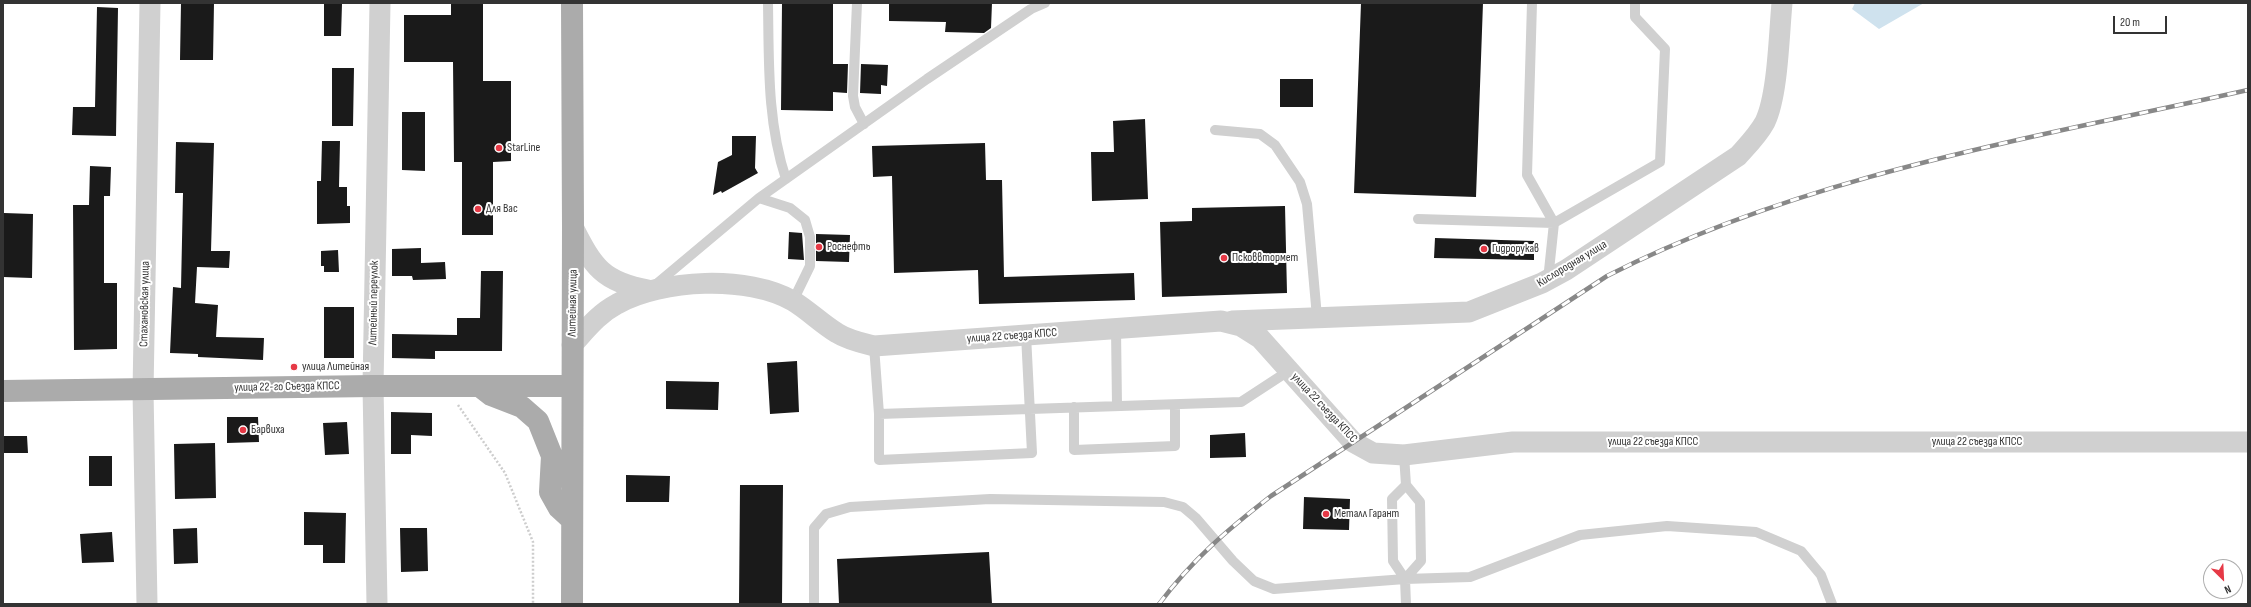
<!DOCTYPE html>
<html>
<head>
<meta charset="utf-8">
<style>
	body { margin:0 }
	#map { position:relative; width:2251px; height:607px; overflow:hidden; background:#fff; font-family:"Sofia Sans Condensed",sans-serif }
	canvas { display:block }
	.frame { position:absolute; inset:0; border:4px solid #333; pointer-events:none }
	.north { position:absolute; left:2203px; top:559px; width:40px; height:40px; box-sizing:border-box; background:#fff; border:1px solid #adadad; border-radius:50%; rotate:156deg; font-size:11px; font-weight:700; line-height:16px; text-align:center; color:#333 }
	.north::after { content:''; display:block; margin:auto; width:14px; height:18px; background:#e63946; clip-path:polygon(50% 0,100% 100%,50% 72%,0 100%) }
	.scale { position:absolute; left:2113px; top:16px; width:54px; height:18px; box-sizing:border-box; border:2px solid #333; border-top:0; padding-left:5px; font-size:12px; line-height:14px; white-space:nowrap; color:#333; -webkit-text-stroke:3px #fff; paint-order:stroke }
</style>
</head>
<body>
<div id="map">
<canvas width="2251" height="607"></canvas>
<div class="frame"></div>
<div class="north">N</div>
<div class="scale">20 m</div>
</div>
<script>
const c = document.querySelector('canvas').getContext('2d');
c.lineJoin = 'round';
function paint(path, color) {
  c.fillStyle = color;
  c.fill(path, 'evenodd');
}
function strokePath(path, color, width, dash) {
  c.strokeStyle = color;
  c.lineWidth = width;
  c.lineCap = dash ? 'butt' : 'round';
  c.setLineDash(dash || []);
  c.stroke(path);
}
function drawText(font, color, halo, rows, align = 'center') {
  c.font = font + ' "Sofia Sans Condensed",sans-serif';
  c.lineWidth = 4;
  c.setLineDash([]);
  c.textBaseline = 'middle';
  c.strokeStyle = halo;
  c.fillStyle = color;
  for (const [text, x, y, turn = 0] of rows) {
    c.save();
    c.translate(x, y);
    c.rotate((+turn || 0) * Math.PI / 180);
    c.textAlign = isNaN(turn) ? turn : align;
    if (halo) c.strokeText(text, 0, 0);
    c.fillText(text, 0, 0);
    c.restore();
  }
}
paint(new Path2D(`
	M1855,3H1924L1879,29L1852,9Z`), '#cfe2ee');
paint(new Path2D(`
	M181,3H214L213,60H180Z
	M451,3H483V81H511V161L493,162V235H462V162H454L453,62H404V15H451Z
	M782,3H833V64H848L847,93L833,92V111L781,110Z
	M889,3H992L991,28L984,33L945,32L946,22L889,21Z
	M1361,3H1483L1476,197L1354,193Z
	M324,4H342L341,36H324Z
	M97,7L118,8L116,136L72,135L73,107H95Z
	M861,64L888,65L887,86L881,85V94L860,93Z
	M332,68H354L353,126H332Z
	M1280,79H1313V107H1280Z
	M402,112H425V171L402,170Z
	M1145,119L1148,199L1092,201L1091,152H1114L1113,121Z
	M732,136H756L755,168L758,173L722,193L721,191L713,195L718,162L732,155Z
	M322,141H340L339,187H347V206H350V223L317,224V181H321Z
	M176,142L214,143L211,251H230L229,268L197,267L195,303L218,305L216,337L264,338L263,360L198,357V354L170,353L173,287L181,288L183,193H175Z
	M985,143L986,180H1002L1004,277L1134,273L1135,300L979,304L978,270L894,273L892,176L873,177L872,146Z
	M90,166L111,167L110,196H104V283H117V349L74,350L73,205H89Z
	M1285,206L1287,293L1162,297L1160,222L1192,221V208Z
	M4,213L33,214L32,278L3,277Z
	M789,232L802,233L804,260L788,259Z
	M816,234L850,235L849,262L816,261Z
	M1435,238L1534,241V260L1434,258Z
	M421,248V263L445,262L446,279L413,280L412,276H392V249Z
	M338,250L339,272H324V266H321V251Z
	M481,271H503L502,351H435V359L392,358V334L457,335V318H480Z
	M324,307H354V358H324Z
	M797,361L799,412L770,414L767,363Z
	M666,381L719,382L718,410L666,409Z
	M391,412L432,413V436L411,435V454H391Z
	M227,417H258L259,442L227,443Z
	M347,422L349,454L325,455L323,423Z
	M1245,433L1246,457L1210,458V435Z
	M3,436H27L28,453H3Z
	M215,443L216,498L175,499L174,444Z
	M89,456H112V486H89Z
	M626,475L670,476L669,502H626Z
	M740,485H783L782,604H739Z
	M1304,497L1350,499L1349,530L1303,529Z
	M304,512L346,513L345,563H323V545H304Z
	M197,528L198,563L174,564L173,529Z
	M400,528H427L428,571L401,572Z
	M112,532L114,562L82,563L80,534Z
	M989,552L992,604H839L837,559Z`), '#1a1a1a');
strokePath(new Path2D(`
	M458,405L505,473L533,542V604`), '#cdcdcd', 2.5, [2, 2]);
strokePath(new Path2D(`
	M768,3C769,62 767,122 786,179
	M857,3L853,96L855,107L864,124
	M1532,3L1527,175L1554,223L1660,162L1665,49L1635,17V3
	M1215,130L1260,134L1275,145L1300,182L1307,204L1317,317
	M759,198L927,79L1031,9L1045,3
	M1418,219L1554,223L1548,280
	M654,286L759,198L790,208L805,220L810,237V266L793,301
	M1116,329L1117,406
	M874,346L879,414L1241,402L1290,370
	M1074,407V450L1175,446V405
	M879,414V460L1032,453L1026,335
	M1404,455L1406,485L1420,502L1421,561L1405,579
	M814,604V528L826,514L850,507L990,499L1164,502L1183,507L1196,518L1233,561L1254,581L1274,589L1405,579L1470,577L1580,535L1667,526L1756,532L1801,551L1821,575L1832,604
	M1406,604L1405,579L1393,561L1392,499L1406,485`), '#d0d0d0', 10);
strokePath(new Path2D(`
	M573,227C593,267 603,282 648,290
	M1232,321L1469,312L1542,283L1566,270L1738,156C1748,145 1758,135 1765,122C1778,95 1779,34 1782,3
	M572,345C586,330 598,314 617,304C662,279 748,275 793,301C808,310 822,324 837,333C848,340 862,343 874,346L1221,321L1241,326L1260,338L1353,442L1373,453L1404,455L1513,442H2248
	M147,604L143,391L150,3
	M377,604L373,386L380,3`), '#d0d0d0', 21);
strokePath(new Path2D(`
	M482,388L491,395L522,407L538,421L552,456L550,492L559,508L572,520
	M3,391L373,386H572
	M572,604L573,227L572,3`), '#ababab', 22);
const rail = new Path2D(`
	M1159,604C1193,559 1227,530 1271,496L1607,276C1805,175 2033,138 2248,90`);
strokePath(rail, '#888', 4.5);
strokePath(rail, '#fff', 3, [9]);
for (const [x, y, r, color] of [
	[499,148,4,"#e63946"],
	[478,209,4,"#e63946"],
	[819,247,4,"#e63946"],
	[1484,249,4,"#e63946"],
	[1224,258,4,"#e63946"],
	[294,367,4,"#e63946"],
	[243,430,4,"#e63946"],
	[1326,514,4,"#e63946"]
]) {
  const dot = new Path2D();
  dot.arc(x, y, r, 0, 2 * Math.PI);
  c.fillStyle = color;
  c.fill(dot);
  strokePath(dot, '#fff', 1.5);
}
drawText('12px', '#333', '#fff', [
	["StarLine",507,148],
	["Для Вас",486,209],
	["Роснефть",827,247],
	["Гидрорукав",1492,249],
	["Псковвтормет",1232,258],
	["улица Литейная",302,367],
	["Барвиха",251,430],
	["Металл Гарант",1334,514]
], 'left');
drawText('12px', '#333', '#fff', [
	["Кислородная улица",1572,264,-31],
	["Литейный переулок",374,303,-89],
	["Литейная улица",573,303,-89],
	["Стахановская улица",145,304,-89],
	["улица 22 съезда КПСС",1012,336,-4],
	["улица 22-го Съезда КПСС",287,387,-1],
	["улица 22 съезда КПСС",1324,408,47],
	["улица 22 съезда КПСС",1653,442],
	["улица 22 съезда КПСС",1977,442]
]);
</script>
</body>
</html>
